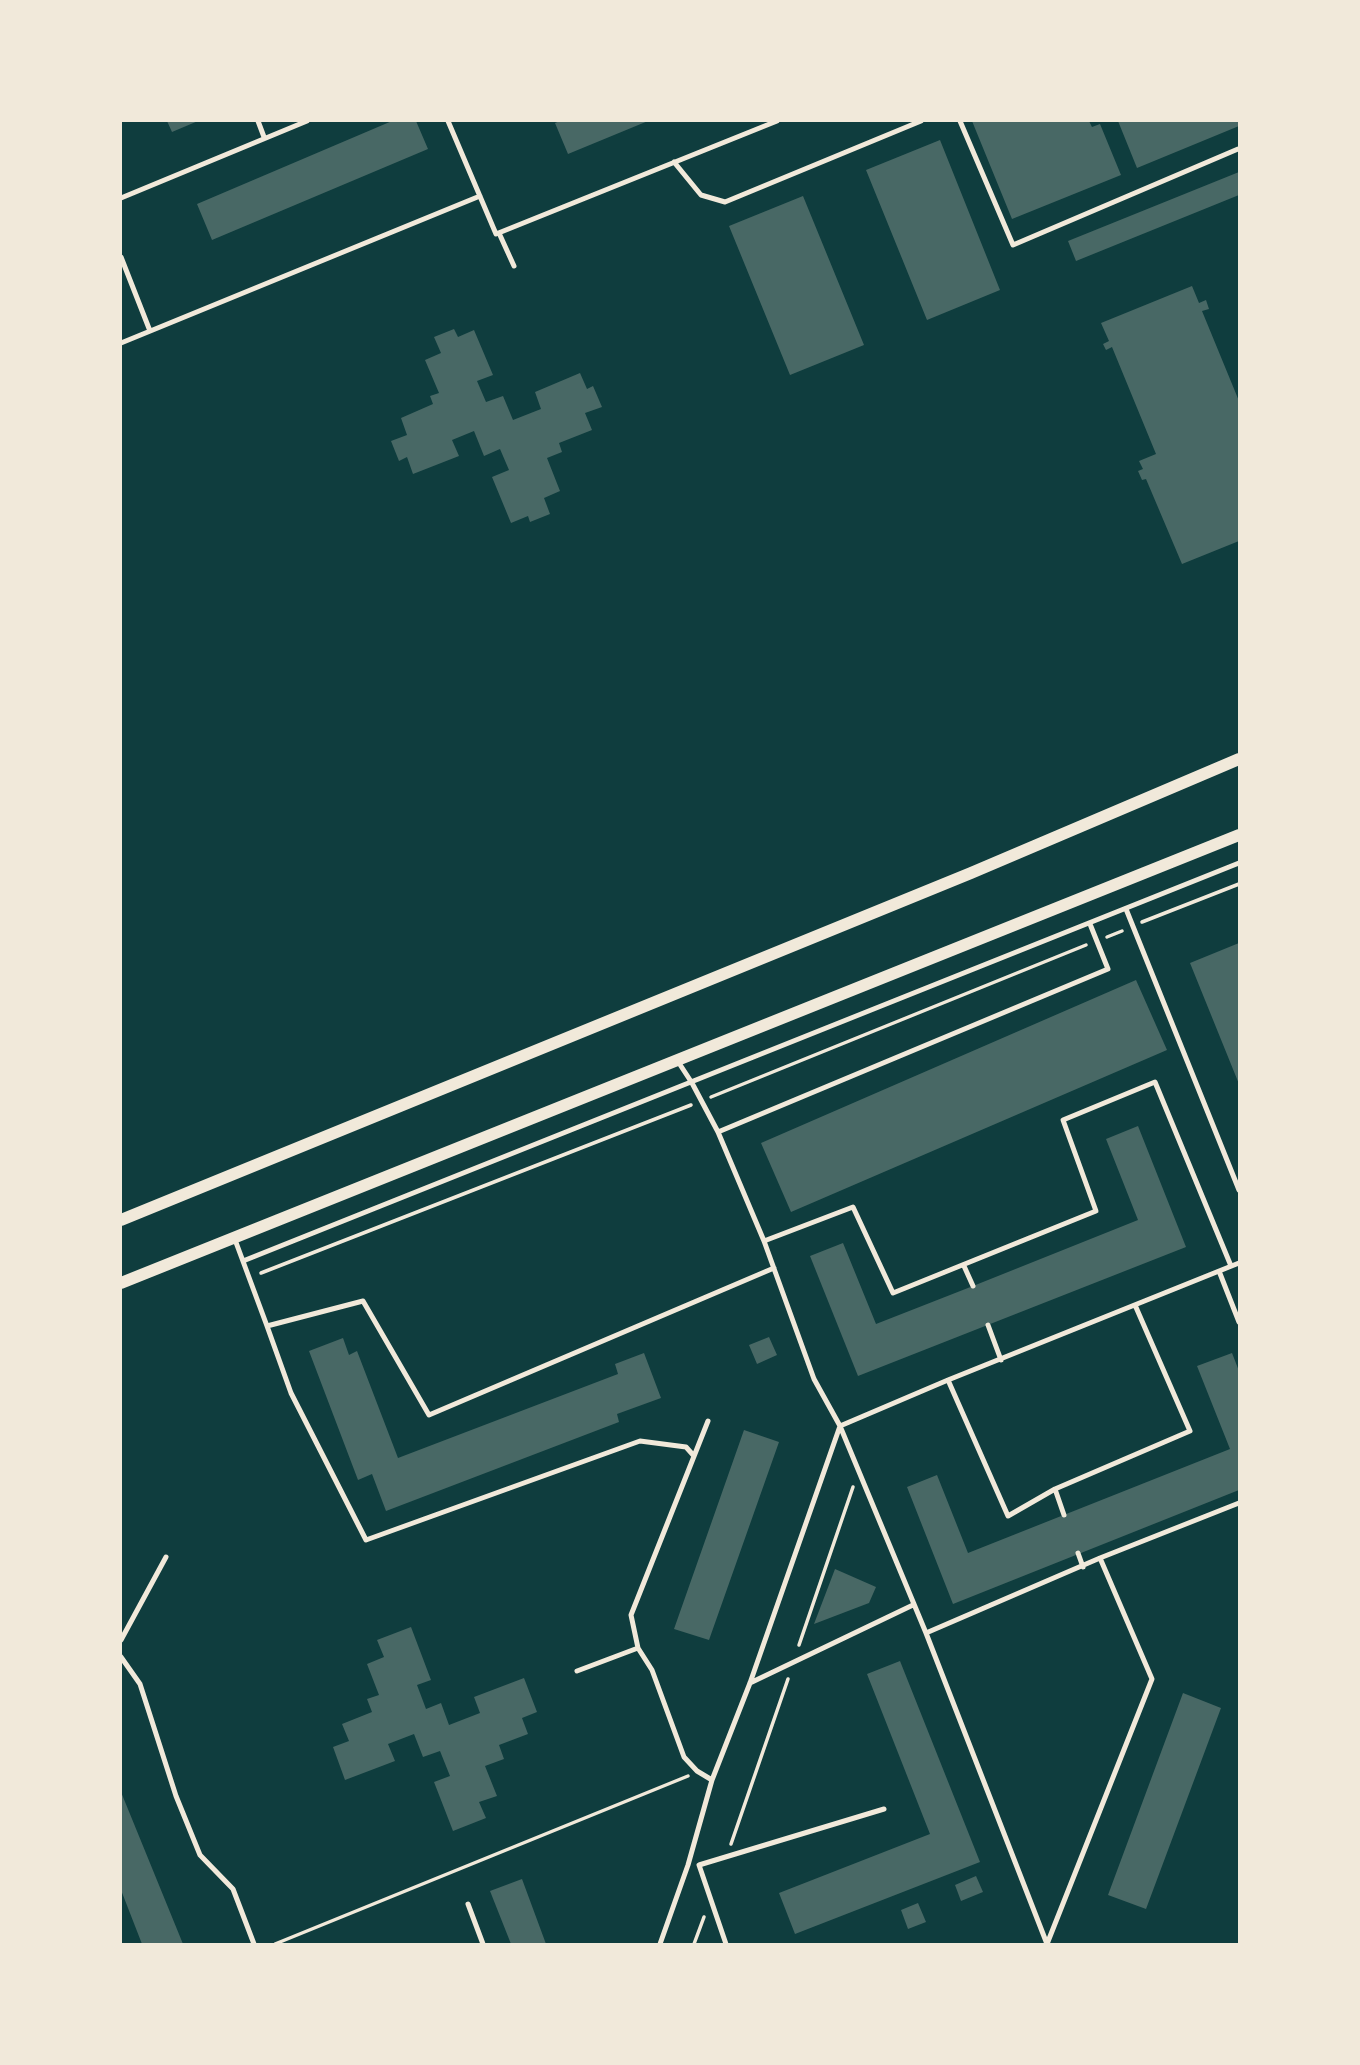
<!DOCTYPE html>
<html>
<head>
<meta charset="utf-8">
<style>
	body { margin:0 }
	#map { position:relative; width:1360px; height:2065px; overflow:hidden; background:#0f3d3e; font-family:Mulish,sans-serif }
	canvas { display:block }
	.frame { position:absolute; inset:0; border:122px solid #f1e9da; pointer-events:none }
</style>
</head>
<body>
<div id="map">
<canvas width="1360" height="2065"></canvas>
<div class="frame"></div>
</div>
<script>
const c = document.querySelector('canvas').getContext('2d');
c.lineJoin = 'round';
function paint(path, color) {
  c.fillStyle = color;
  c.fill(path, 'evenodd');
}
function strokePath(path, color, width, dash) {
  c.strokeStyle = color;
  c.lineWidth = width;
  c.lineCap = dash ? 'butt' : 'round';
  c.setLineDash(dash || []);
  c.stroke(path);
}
paint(new Path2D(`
	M167,121H198L172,132Z
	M392,121H416L428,149L212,240L197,204Z
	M560,121H648L568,154L555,123Z
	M972,121H1089L1092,127L1100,124L1121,175L1012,219Z
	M1118,121H1239V126L1137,168Z
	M940,140L1000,290L927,320L866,170Z
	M1239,172V195L1076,261L1068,241Z
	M803,196L864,345L790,375L729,226Z
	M1192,286L1199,303L1206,300L1209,309L1202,311L1239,401V541L1182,564L1146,479L1142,480L1138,471L1143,469L1139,461L1156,454L1112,347L1106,350L1103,344L1109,341L1101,323Z
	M454,329L458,337L474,330L493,375L477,381L486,402L503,396L513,420L541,409L535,392L580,373L587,389L593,386L602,407L585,413L592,430L559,443L562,452L547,458L560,491L544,498L550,514L530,522L528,516L511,523L492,477L509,470L500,449L484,456L474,431L452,440L459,456L413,474L407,457L399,461L391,441L407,435L401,418L433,404L430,396L439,393L425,360L441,353L434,337Z
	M1239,943V1084L1190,963Z
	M1136,980L1167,1050L791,1212L761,1143Z
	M1138,1126L1186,1247L858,1376L810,1256L843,1243L876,1324L973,1286L1138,1220L1106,1139Z
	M769,1337L777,1355L757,1364L749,1345Z
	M343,1338L349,1355L357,1351L398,1458L618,1374L615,1364L644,1353L661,1398L617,1414L619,1422L386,1511L372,1474L358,1480L309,1351Z
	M1232,1353L1239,1371V1490L953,1604L907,1487L937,1475L968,1553L1230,1449L1197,1366Z
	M744,1430L779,1442L709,1640L674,1629Z
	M835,1569L876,1587L869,1603L814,1624Z
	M411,1627L431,1680L417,1685L426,1709L441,1703L449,1725L480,1713L474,1697L524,1678L537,1712L522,1718L528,1734L499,1745L504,1759L485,1766L497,1796L479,1802L486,1818L453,1831L434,1782L450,1776L440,1751L423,1757L414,1734L388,1744L395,1761L345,1780L333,1747L349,1741L342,1724L372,1712L367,1699L379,1695L367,1664L384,1657L377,1640Z
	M900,1661L980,1862L795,1934L779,1893L930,1834L867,1674Z
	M1183,1693L1221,1708L1146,1909L1108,1895Z
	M121,1792L183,1944H142L121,1890Z
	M976,1876L983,1892L961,1901L955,1885Z
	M522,1879L546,1944H511L490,1891Z
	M918,1903L926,1922L908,1929L901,1910Z`), '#486865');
strokePath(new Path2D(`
	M1142,922L1239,884
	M1107,937L1122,931
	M711,1097L1086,945
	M261,1273L691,1105
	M799,1645L853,1487
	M731,1844L788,1679
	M275,1944L688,1776
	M694,1944L704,1917`), '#f1e9da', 3.5);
strokePath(new Path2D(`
	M258,121L264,137
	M448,121L496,234L777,121
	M960,121L1013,245L1238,149
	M674,162L701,195L725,202L921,121
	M121,198L307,121
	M499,233L514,266
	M121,257L150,331
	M121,343L480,196
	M1126,909L1239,1190
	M677,1060L692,1083L718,1132L764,1241L814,1379L840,1426L926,1633L1047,1944
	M718,1132L1108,969L1090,924
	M234,1237L267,1326
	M764,1241L853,1207L893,1293L1096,1211L1063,1120L1155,1082L1231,1266
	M243,1261L1239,863
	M964,1266L973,1286
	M1219,1271L1239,1322
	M988,1325L1001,1360
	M948,1380L1008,1516L1055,1489L1190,1431L1135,1305
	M708,1421L631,1615L638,1648L652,1670L684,1757L697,1771L712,1780
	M694,1456L686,1447L640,1441L366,1540L291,1393L267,1326L363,1301L429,1415L774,1268
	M1055,1489L1064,1515
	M1078,1553L1083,1567
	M926,1633L1100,1558L1239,1503
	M121,1640L166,1557
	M121,1657L140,1684L176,1796L200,1855L233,1889L254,1944
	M577,1671L638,1648
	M750,1683L913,1605
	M468,1904L483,1944
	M660,1944L688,1865L712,1780L750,1683L840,1426L948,1380L1239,1263
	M726,1944L699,1865L884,1809
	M1047,1944L1152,1679L1100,1558`), '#f1e9da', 5);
strokePath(new Path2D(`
	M121,1220L971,873L1239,759
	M121,1283L1239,835`), '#f1e9da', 12);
</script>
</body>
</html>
